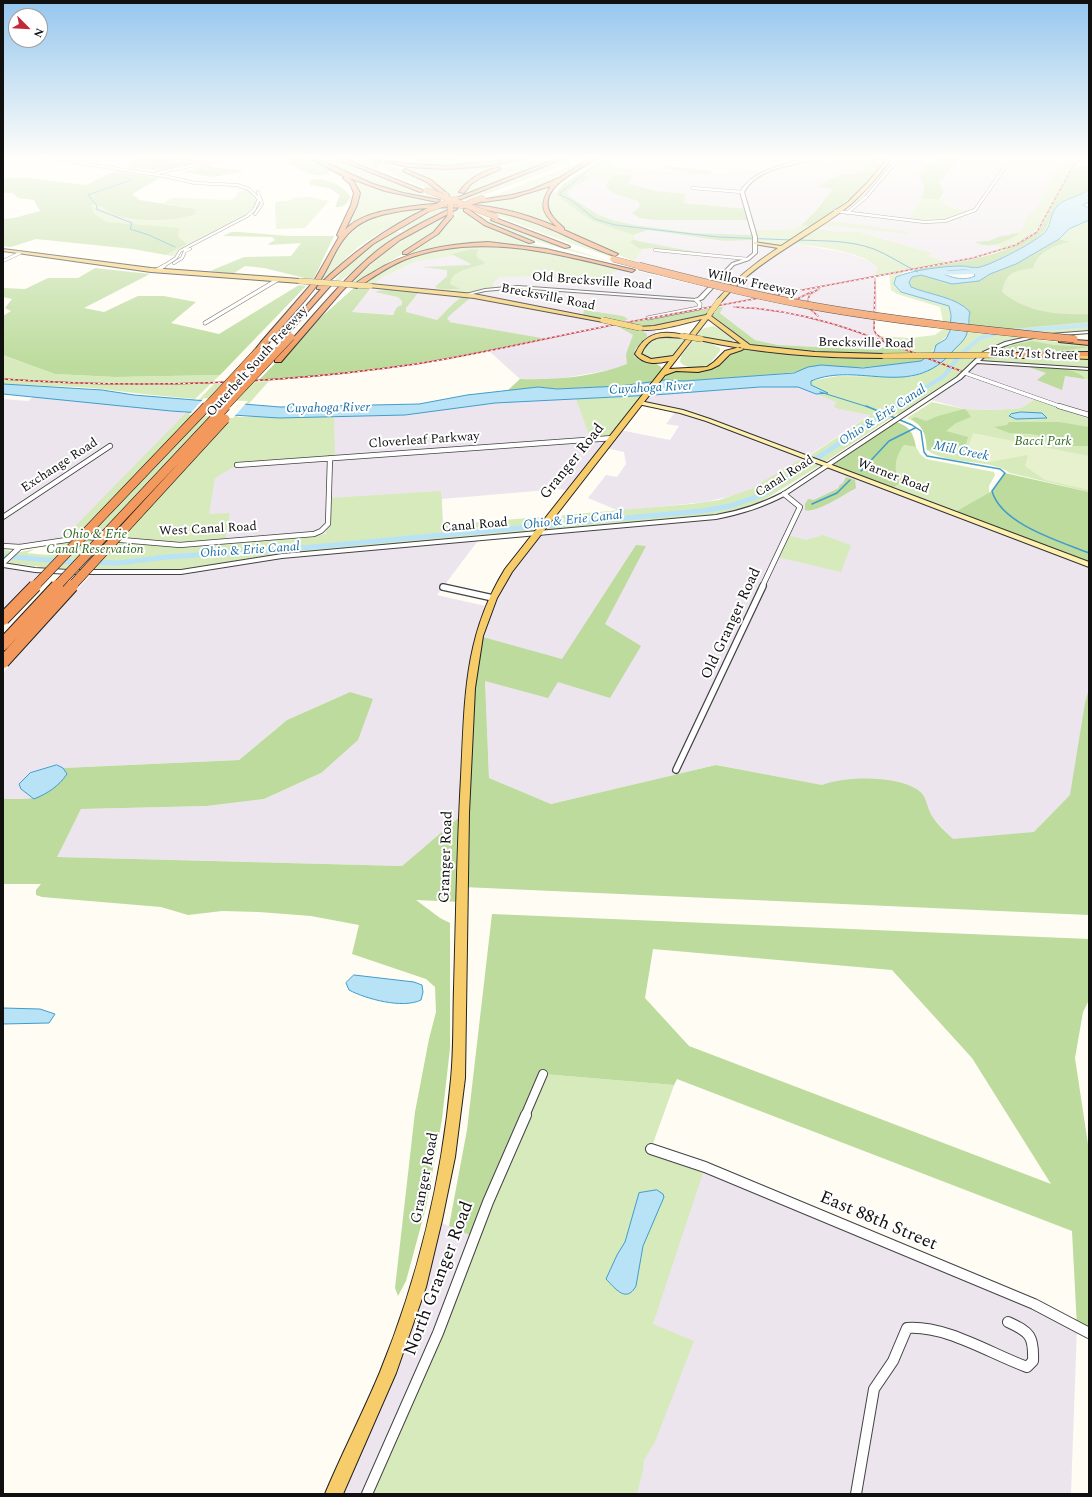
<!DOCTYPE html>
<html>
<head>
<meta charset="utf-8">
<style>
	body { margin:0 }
	#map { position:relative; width:1092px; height:1497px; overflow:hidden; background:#fffcf4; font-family:Spectral,serif }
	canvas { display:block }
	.frame { position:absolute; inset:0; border:4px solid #101010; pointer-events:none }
	.north { position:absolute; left:8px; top:8px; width:40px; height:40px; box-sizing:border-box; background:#fff; border:1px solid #9f9f9f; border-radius:50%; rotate:114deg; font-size:11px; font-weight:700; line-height:16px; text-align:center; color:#101010 }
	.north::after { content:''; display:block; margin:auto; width:14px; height:18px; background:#c12838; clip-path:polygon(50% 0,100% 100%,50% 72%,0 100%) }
</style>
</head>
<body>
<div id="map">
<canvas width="1092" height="1497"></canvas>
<div class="frame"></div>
<div class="north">N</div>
</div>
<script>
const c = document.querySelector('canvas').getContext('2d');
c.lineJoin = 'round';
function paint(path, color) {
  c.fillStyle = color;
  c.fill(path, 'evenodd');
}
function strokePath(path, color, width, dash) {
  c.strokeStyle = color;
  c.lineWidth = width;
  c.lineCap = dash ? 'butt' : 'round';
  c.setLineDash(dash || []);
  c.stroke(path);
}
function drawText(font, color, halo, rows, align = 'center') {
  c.font = font + ' Spectral,serif';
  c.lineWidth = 4;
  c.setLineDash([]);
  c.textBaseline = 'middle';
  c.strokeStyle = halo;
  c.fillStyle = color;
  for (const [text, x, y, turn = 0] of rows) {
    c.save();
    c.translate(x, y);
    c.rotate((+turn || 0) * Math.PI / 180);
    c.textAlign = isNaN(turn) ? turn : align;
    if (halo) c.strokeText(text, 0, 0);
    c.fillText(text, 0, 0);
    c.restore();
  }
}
paint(new Path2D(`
	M817,157L867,168L858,174L840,175L819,187L833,189L817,207L812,216L796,229L753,230L755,235L693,233L634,225L612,220L597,214L569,196L567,192L574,186L593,177L609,180L605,187L615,194L638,201L640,206L747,209L683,203L686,194L657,191L629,184L635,169L723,174L736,169L767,172Z
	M891,157H938L925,184L924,192L909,220L972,211L952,208L939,200L944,192L939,184L961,157H1067L1053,177L1033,214L1028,213L1023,230L987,242L1004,249L950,263L928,256L931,253L874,236L856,231L838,232L815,227L850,203Z
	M648,230L724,241L756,240L791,243L847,253L872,262L878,267L874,277L877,295V311L873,322L874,330L885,342L890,344L879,350L778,345L755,340L713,307L622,323L656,331L639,351L643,358L616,369L552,380L520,379L489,351L545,339L414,316L352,312L372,286L383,277L415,262L454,256L472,264L463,295L494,288L493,283L500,277L625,268L725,292L729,288L634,261L643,249L633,235Z
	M977,362L1028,364L1055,374L1089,380V419L1035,399L1021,408L995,410L964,409L927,399Z
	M760,387H798L837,402L834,408L871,414L801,461L799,460L764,483L740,494L705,502L619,511L588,498L606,475L617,477L626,464L624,452L605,448L570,491L559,489L442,499L443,528L333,533L151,549L237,417L405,415L495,403L654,395ZM641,403L676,411L666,424L679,426L670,440L620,430Z
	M34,396L102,403L199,414L80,537L30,546H3V399L28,401Z
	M827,465L1089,565V887L988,877L920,804L716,765L551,804L489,778L485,681L464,813L402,866L56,857L81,809L207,806L264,799L321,773L373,700L350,692L287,720L239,760L63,768L56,765L30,773L21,789L34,799H3V673L93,572L132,573L282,556L480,538L437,595L490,607L537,533L737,513L760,507L784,494Z
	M3,565L49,571L3,619Z
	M674,1085L651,1148L705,1167L1077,1327L1071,1494H334L388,1373L435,1220L474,1237Z`), '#ede5ee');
paint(new Path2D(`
	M344,157H362L374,161L375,165L383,172Z
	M397,157H410L421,161L460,159L453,157H494L490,160L446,166L411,164Z
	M538,157C516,163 466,170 459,195L452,198L429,180L394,165C422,169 451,171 480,166C499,164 519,157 538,157Z
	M543,157H562L463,194C470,171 522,162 543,157Z
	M571,157H585L471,200H463V198Z
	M594,157L551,183L526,193L482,200Z
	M605,157H626L609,166L635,169L632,175H616L609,180L578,174Z
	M819,157H871L867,168Z
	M1067,157H1083C1074,163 1070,172 1065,182C1048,216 1042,235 1004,249L987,242L1022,230L1028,213L1033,214L1053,177Z
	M313,158L340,162L439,199L389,191Z
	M379,162C403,169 424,179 444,194L395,176L380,166Z
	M352,181L398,195L444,201L437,205L392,210L350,226L344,230L358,202Z
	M552,186C533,203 548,217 562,230L513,212L469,205L477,202L525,196Z
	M248,189L257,199C256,218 199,240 182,249L176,257L166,255L187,244L178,237L133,225L107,222L95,214L90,205L196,209L163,203L172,198H180L228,200L233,199L238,195L236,193Z
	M549,191L556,193L562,200L592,221L633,235L643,249L634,261L615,254L566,231L546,211Z
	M310,197L329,201L305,228L276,229L275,202L291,200L292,198Z
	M921,198L939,200L952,208L973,211L945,221L908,220Z
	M443,206H449V209L408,230L402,231L399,228Z
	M432,207C406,218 380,231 357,248C347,256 328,277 320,281C330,266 336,249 346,235C364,211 404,210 432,207Z
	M475,207C525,214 568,238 615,255L614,258L558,239Z
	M462,208C483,232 523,240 552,249L510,244L477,243L403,256C420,246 449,234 454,211Z
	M469,211L550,242L611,262L521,237L492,226Z
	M449,214L441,227L425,240L356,283H352C379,253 414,231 449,214Z
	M1089,220V334L1037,340L1089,345V352L1086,354L1022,355L1089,357V380L1055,374L1028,364L977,362L959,378L905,415L902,416L897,414L822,464L759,503L719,514L268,556L195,571L49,568L3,562V550L20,552L35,549L27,553L47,555L214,384L269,381L237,417L334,416L335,458L237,465L215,478L209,514L230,513L225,541L216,543L326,534L329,498L441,491L443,525L540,517L538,519L561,517L563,515L691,504L719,500L751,489L799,460L802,461L870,415L834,408L836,402L816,394L827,393L811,385L810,381L838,376L910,377L927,372L966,335L954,334L950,331C947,338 942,339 937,345C933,349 932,354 927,358L890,344L879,336L910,338L935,335L943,329V325L939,322H943L940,307L897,294L891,290L889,274L874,277L878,267C858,250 817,247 791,243H787L779,247L756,243L753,230L796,229L801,225L838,232L856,231L932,253L928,256L950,263L906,271L896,277L894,284L901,292L949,306L951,323L969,325L970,312L962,304L952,299L920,291L935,283L928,279L952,284L979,281L990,274L1016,264L1059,239L1069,229Z
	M830,221L905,231L911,234L824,225Z
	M395,231L401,233L339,282H334C345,267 377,234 395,231Z
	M495,244L548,249L625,268L592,281L532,276L500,277L493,283L494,288L469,292L464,295L433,291L457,271L471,264L454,256L415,262L383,277L372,286H357L402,260L436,249Z
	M713,326L723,330L733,339V341L727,343L696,337L701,329Z
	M656,336L685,339L671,357L648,359L640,354L650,339Z
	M693,340L710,343L720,348V351L708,366C699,369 686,369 680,362L681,356Z
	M3,355L55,374L115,377L220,375L195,399C163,396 132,393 101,389C69,385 35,387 3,384Z
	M646,396L613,438L591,440L576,399Z
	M1035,399L1089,419V492L1010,473C986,457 951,467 927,450C926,432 924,426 907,418L932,402L964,409L995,410L1021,408Z
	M904,445L916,447L920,454L926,459L994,472L995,475L989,486V493L953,513L892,489L900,483C893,470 895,457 904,445Z
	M787,535L806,540L823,535L851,545L841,572L777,557Z
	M543,1074L674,1085L651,1149L705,1167L653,1324L694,1341L655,1442L644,1460L643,1470L637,1494H367Z`), '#d7eabc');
paint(new Path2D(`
	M134,157H193L191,159L195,163L160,171L128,167L134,161Z
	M281,157H300L328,170L330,173C311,181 297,166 280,158Z
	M410,157H453L461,159L421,161Z
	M871,157H887L856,194L811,227L801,225C814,215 822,201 833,189L818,187C825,182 833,177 841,175C859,173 864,176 871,157Z
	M938,157H961L939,183L944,192L939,200L921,198C926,189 925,184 919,176L927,165H932Z
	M209,165L213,167L244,171L213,177L182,172Z
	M1074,165L1089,166V190L1055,208L1045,231L1033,242L990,264L978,268L961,266L923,271L914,270C952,262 1022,257 1044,222C1055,204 1062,183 1074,165Z
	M664,166L708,170L714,174H691L663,168Z
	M115,171L160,178L132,194L140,200L196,209L193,215C168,221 143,222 118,216C108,213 102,203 91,205L95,214L107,222L179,228L178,237L187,244L166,255L133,249L36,239L11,247L3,246V219L14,218L40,211L34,200L18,198L13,193H3V178H27L86,185Z
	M578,174L593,177L574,186L567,192L569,196L597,214L612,220L634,225L693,233L755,235L756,240L724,241L648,230L633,235L592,221L562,200L556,193L562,185Z
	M616,175H632L629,184L657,191L686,194L684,203L747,209L750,220H655L639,218L632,213L640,206L638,201L615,194L605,187L609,180Z
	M313,179C330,179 341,184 351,197C346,204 344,208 335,207L340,195L329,188L310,185L309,180Z
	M239,232L289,236H334L313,280L264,268L245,266L233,274L210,271L244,257L291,256L301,243L270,245L268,244L275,240L272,237L223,236L231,232Z
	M1012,233L1019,234C1006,242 989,250 975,242L989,241L1001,236L1011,235Z
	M1059,239L1070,242C1055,245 1037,252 1033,268C1015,271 1006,271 1002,292C1027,313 1058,315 1089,314V322L999,330L969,325L970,312C957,297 930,295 911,287L909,282L912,277L921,275L952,284L979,281L990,274L1016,264Z
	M633,240L701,253L653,248L640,249L630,242Z
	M471,249L479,250L476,254L478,258L485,263C474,269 452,268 450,284L460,289H442L435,287L447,276V270L421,267L470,265L471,264L452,254Z
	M95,268L150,274L84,308L104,312L138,296H164L196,302L171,323L219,334L299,285L306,286L220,375L115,377L55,374L3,355V316L11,311L5,308L12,299L3,297V288L25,289L48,278H78Z
	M355,287L370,289L352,312L393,315L397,307L402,305V301L398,297L375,292C384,288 408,290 418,293L406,308V312L437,320C447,311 453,301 465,296L469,299L449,316L447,319L450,321L449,322L547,339C451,358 356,376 258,381L311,326Z
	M715,307H723L720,313L755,340L778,345L878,350L890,344L927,358L921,361L884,366L849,368L821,365L795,372L777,374L684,381L665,380L620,386L557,389L538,387L507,391L520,379C555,380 594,377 627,364L626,354L633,335L619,327L621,326L643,331L647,334V337L635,349L634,356C642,364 657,359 663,370L679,368L707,369C724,354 729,349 752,349L708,316L654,328L621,324Z
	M584,310L623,316L628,319L623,322L583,315Z
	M1032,341L1053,345L1088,347C1076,350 1007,356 999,351L1013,345Z
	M1029,367C1043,366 1077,367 1085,379L1065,376L1062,390L1037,380L1046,373Z
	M964,409L967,411L971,417L956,423L946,431L968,437L966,444L952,448L927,450C926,436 924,426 911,419L915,417L926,421L938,416Z
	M894,421C909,426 913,431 916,447L904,445C895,457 893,470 900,483L892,489L827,465Z
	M1009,422H1059L1089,427V446H1072L1053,438L1031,434L1009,433L994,427L1007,425Z
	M1005,473L1089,492V565L953,513L992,491Z
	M846,477L855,480L856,488C845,494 815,514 805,510V504L808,499L814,500L839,488V486L843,483Z
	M636,545L646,546L605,624L641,646L610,698L558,682L548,698L485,681L489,778L551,804L716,765L822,785C845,776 896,775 918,790C928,797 926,807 932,816C937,824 946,832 953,839L1034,832L1070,795L1085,703L1089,689V915L463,887L462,902L416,900L440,918L450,923V1048L442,1119L426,1207L406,1281L398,1296L395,1288L415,1112L429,1039L436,1012L435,987L426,979L352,954L359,925L311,916L259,912L222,911L188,915L161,907L42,897L36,895V890L41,884H3V799C39,799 41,801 67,774L63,768L239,760L287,720L350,692L373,699L358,740L321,773L264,799L207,806L81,809L57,857L402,866L464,813L479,636L562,659Z
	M492,914L1089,939V1000L1083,1012L1075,1058L1089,1151V1333L1077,1327L1072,1231L677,1079L674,1085L543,1074L474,1237L449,1226L467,1130ZM653,949L892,970L972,1058L1051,1184L689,1046L645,998Z`), '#bcdb9c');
paint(new Path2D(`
	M973,433L1089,456V490L1045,480L1025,466L1028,455L990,462L965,456Z`), '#e7f1ce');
const water = new Path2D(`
	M1089,189V202L1083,205L1089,208V220L1069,229L1059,239L1016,264L990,274L979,281L952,284L921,275L912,277L909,282L911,287C930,295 957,297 970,312C968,319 970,326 967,333C965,341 957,346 952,352C911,400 859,361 811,381V385L828,393L816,394L798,387H760L654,395L495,403L405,415L279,418L171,411L3,394V384L102,390L134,395L280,407L419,404L467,395L538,387L557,389L620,386L665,380L684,381L794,373L808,367L821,365L863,368L921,361L934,352L936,345L946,339L950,331L951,315L949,306L901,292L894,284L896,277C912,270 944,266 962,266C968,266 974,269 980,267C991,265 1040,240 1046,231C1051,223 1051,213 1057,206C1065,198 1080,197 1089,189ZM965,270L973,271L975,276C966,281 952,278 944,274L947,271Z
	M1021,412L1042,413L1047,418L1016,419L1009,416L1011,414Z
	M57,765L63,768L67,774C58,787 48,793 34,799L21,789L19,784L30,773Z
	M354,975L414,982L422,985L423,992L421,1000C403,1009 366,999 349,990L346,983Z
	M3,1008L40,1009L55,1014L49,1023L3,1024Z
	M657,1190L663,1194L664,1197L643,1246L636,1286C626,1304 615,1288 606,1279L617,1255L625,1242L639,1193Z`);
paint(water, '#b8e2f6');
strokePath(water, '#409ccd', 1);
paint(new Path2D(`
	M204,398L219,400L248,401L233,418L189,415Z`), '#fffcf4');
strokePath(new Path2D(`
	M487,157L495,159L502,157
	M614,157L594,166L560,193V195L571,200L595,219L615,225L718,237L792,240
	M154,165L175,157
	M131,180L88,195L97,206L96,209L132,223L130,229L149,235L175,247
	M797,240C823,241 849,240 874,249C889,255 903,265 918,272
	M820,392L868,407`), '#409ccd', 1);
strokePath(new Path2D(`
	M866,406L912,425L921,431L924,452L927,456L1000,469L1005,473L992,491C1001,524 1059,541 1089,553
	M861,471L889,441L915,428
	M812,504L837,493L850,480`), '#409ccd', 1.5);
strokePath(new Path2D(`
	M1017,331L1089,325
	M894,407L944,376L961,354L980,338L998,333`), '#b8e2f6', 4);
strokePath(new Path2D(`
	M3,556L71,562L118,563L166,557L280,550L702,511L730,506L762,495L895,406`), '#b8e2f6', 5);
paint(new Path2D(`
	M987,268L989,271L980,274L929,275L926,273L929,271L980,270Z`), '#b8e2f6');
const minorFar5 = new Path2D(`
	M40,157L164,176L195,183L237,185L249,189L259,199L254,210L247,216L180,251L176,258L162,267
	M157,173L218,160
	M692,188L742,192
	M835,211L924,222L945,221L975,210L1012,157
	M847,213L866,197L893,165L903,157
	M255,214L262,204L258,192
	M655,250L748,259
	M3,261L20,253
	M174,263L182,258L185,251L190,249`);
const minorFar4 = new Path2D(`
	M157,270L164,266
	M648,318L699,308L700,304L696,300
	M205,323L277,280
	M965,373L1062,407`);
const minorFar3 = new Path2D(`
	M1059,406L1089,415
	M237,465L613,438
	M3,517L110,446
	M3,546L20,547L86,537L180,545L314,534L321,531L328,524L330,458
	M3,563L20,547
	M762,587L800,507L784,494`);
const minorFar2 = new Path2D(`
	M443,587L493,598
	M676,770L763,586`);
const minorFar1 = new Path2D(`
	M525,1116L543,1074`);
const minor = new Path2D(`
	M651,1149L705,1167L1034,1304L1089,1333
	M367,1494L438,1333L488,1202L526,1115
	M856,1494L874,1389L893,1361L907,1328C946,1325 991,1354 1027,1367L1033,1361C1034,1336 1030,1332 1008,1322`);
const tertiary = new Path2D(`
	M813,157H818C794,167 758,166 744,192L757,237V253L749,260L734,265L703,299L698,301L518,288L485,291L464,296L462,295L485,289L518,286L696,299L699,297L732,263L747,258L753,253V237L740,192C754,168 788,164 813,157Z
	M1089,331V333L1050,336L1048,335L1050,334Z
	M1036,335L1038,336V337C1017,342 995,346 980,361L1089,368V370L977,363L961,379L786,495C764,507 741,514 716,519L282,558L181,574H70L35,572L3,567V563L35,568L70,570H181L282,554L716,515C739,511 761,504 782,493L957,377L983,352L1005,342Z`);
const secondary = new Path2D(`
	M640,401L683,410L710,419L1089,562V567L706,421L680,413L638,404L637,403Z`);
const primary = new Path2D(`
	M889,157H893C880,174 866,191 850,205C807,239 757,259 721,302H717V300C735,279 755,263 778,248L754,244V242L781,246L848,202L867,183Z
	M3,249L151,268L300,279L303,281L300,283L151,272L3,251Z
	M370,284L474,294L606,320L603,322L474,298L368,287L367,286Z
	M710,311L713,313L711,316L750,345L815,352L884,354L887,356L884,358C822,358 759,354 699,340V338L701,337L741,344L708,319L669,369L707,367L714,362L725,351L740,347L743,349L742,350L730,354L719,365L711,369L698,372L676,371L665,375L512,572L497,598L483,636L475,688L469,813L465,1078L455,1157L442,1220L426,1287L396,1373L343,1494H325C342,1453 363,1413 380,1372C418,1279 442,1178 451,1079C454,1049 453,1018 454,988C456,918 457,847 461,777C465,701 463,637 505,569L669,361C656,364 644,365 635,354C645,332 662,330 684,335L685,336L682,338C663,336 650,334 641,354L651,359L673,356L702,319C689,322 648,335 637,328L638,327L654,326L706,315Z
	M999,353L1024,354L1027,356L1024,358L997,356V354Z
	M1048,354L1088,355L1089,359L1046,357V355Z`);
const motorway = new Path2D(`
	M307,157H313L373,184L403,193L440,200L437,202L385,191L349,178L354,182L360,193L357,205L345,230C358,216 378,212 395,209C451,198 505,204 557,227C541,212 539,204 551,186L512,198L476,203L473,201L512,195L531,190L559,178L593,157H599C583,169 531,188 553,217C556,221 560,224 564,228V230L618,254L615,256C593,249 572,238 551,229C505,209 458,203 408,210C389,213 367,216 352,230C336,244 330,267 318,284C300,308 278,330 260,354H254L253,352L261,342L314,281L339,237L337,235L351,205L354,193L350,184L343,178L345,177Z
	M332,157H339L425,191L420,192Z
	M364,157L409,164L448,166L532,157L487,166L448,169L409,167Z
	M561,157H568L461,199L456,198Z
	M499,167L501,169L480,178L471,184L464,193L459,192C469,178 483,171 499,167Z
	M405,169L431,180L449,195L444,196L427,182L403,171Z
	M428,208L433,209L373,244L328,282L332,284L285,337H281V335L321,289H317V287C350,254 386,228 428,208Z
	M452,208L457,209L400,240L369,264L342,291L281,362H275V358C309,322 339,282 378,250C400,233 427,220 452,208Z
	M464,209H468L488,223L534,242L529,243L484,225L464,211Z
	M448,215L453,216L438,234L407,254H403V252L434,232Z
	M493,217L569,246L570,247L565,248L491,220Z
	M488,242L546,249L635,270L632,272C558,254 479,231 404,260C387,267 372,278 357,288L352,287C357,281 365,277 372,273C408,250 447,244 488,242Z
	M1061,339L1089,341V345L1059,342V340Z
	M1089,352V356L1014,357L1010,355L1014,353Z`);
strokePath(minorFar5, '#434343', 3.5);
strokePath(minorFar4, '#434343', 4.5);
strokePath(minorFar3, '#434343', 6);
strokePath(minorFar2, '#434343', 8);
strokePath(minorFar1, '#434343', 10);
strokePath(minor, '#434343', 12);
strokePath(tertiary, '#434343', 2);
strokePath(secondary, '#323232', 2);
strokePath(primary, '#212121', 2);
strokePath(motorway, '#212121', 2);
strokePath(minorFar5, '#fff', 2.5);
strokePath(minorFar4, '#fff', 3.5);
strokePath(minorFar3, '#fff', 4.5);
strokePath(minorFar2, '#fff', 5.5);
strokePath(minorFar1, '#fff', 8);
strokePath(minor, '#fff', 10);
paint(tertiary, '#fff');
paint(secondary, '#fef1af');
paint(primary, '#f7cd6b');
paint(motorway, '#f3995d');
const rail = new Path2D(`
	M875,279L874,330L876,334L883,339
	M791,302L811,292
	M734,307C819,310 883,342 961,371
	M818,316L810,309L807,302L810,294L819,289
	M3,379C141,389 279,384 416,364C488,353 558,335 629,322C744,301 858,280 973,258L1016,245L1037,232L1073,166L1083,157`);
strokePath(rail, '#c12838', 1.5);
strokePath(rail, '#fff', 1, [2.5]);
const primaryBridge = new Path2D(`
	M300,281L370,286
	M710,313L719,301
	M603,320L640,328
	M682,336L701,339
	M884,356L999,355`);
const motorwayBridgeFar3 = new Path2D(`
	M375,157L377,164
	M426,190L496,217
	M446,195L451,204L450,216
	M461,206L483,198
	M430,209L456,199
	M613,259L643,267`);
const motorwayBridgeFar2 = new Path2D(`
	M639,266C694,280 750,295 807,305C895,321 985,330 1074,339
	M206,407L257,352
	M225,407L291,337`);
const motorwayBridgeFar1 = new Path2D(`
	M34,587L207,406
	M56,587L226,406
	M71,587L225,419`);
const motorwayBridge = new Path2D(`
	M3,619L35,586
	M3,644L57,586
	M3,662L72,586`);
strokePath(primaryBridge, '#212121', 6, []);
strokePath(motorwayBridgeFar3, '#212121', 6, []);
strokePath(motorwayBridgeFar2, '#212121', 8, []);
strokePath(motorwayBridgeFar1, '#212121', 10, []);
strokePath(motorwayBridge, '#212121', 14, []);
strokePath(primaryBridge, '#f7cd6b', 5.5);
strokePath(motorwayBridgeFar3, '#f3995d', 5.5);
strokePath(motorwayBridgeFar2, '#f3995d', 7);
strokePath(motorwayBridgeFar1, '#f3995d', 9);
strokePath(motorwayBridge, '#f3995d', 12);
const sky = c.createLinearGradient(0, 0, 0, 367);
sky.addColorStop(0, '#95c6ee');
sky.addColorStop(0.43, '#fffefa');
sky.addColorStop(1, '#fffefa00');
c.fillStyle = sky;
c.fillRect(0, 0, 1092, 367);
drawText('13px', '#101010', '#fff', [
	["Old Brecksville Road",592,282,4],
	["Willow Freeway",752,284,12],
	["Brecksville Road",548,298,11],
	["Brecksville Road",866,344,1],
	["East 71st Street",1034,355,3],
	["Outerbelt South Freeway",258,362,-48],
	["Cloverleaf Parkway",424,441,-4],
	["Exchange Road",60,466,-33],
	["Canal Road",785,477,-32],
	["Warner Road",893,477,21],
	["Canal Road",475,526,-5],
	["West Canal Road",208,530,-3]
]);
drawText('italic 13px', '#196ea3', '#fff', [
	["Cuyahoga River",651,389,-3],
	["Cuyahoga River",328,409,-1],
	["Ohio & Erie Canal",883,416,-33],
	["Mill Creek",961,452,12],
	["Ohio & Erie Canal",573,521,-6],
	["Ohio & Erie Canal",250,551,-4]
]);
drawText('italic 13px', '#336920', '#fff', [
	["Bacci Park",1043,442],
	["Ohio & Erie",95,535],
	["Canal Reservation",95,550]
]);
drawText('15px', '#101010', '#fff', [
	["Granger Road",573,462,-51],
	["Old Granger Road",732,624,-65],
	["Granger Road",447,857,-88],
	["Granger Road",426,1178,-79]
]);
drawText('18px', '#101010', '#fff', [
	["East 88th Street",878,1222,23],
	["North Granger Road",440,1279,-69]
]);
</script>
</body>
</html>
